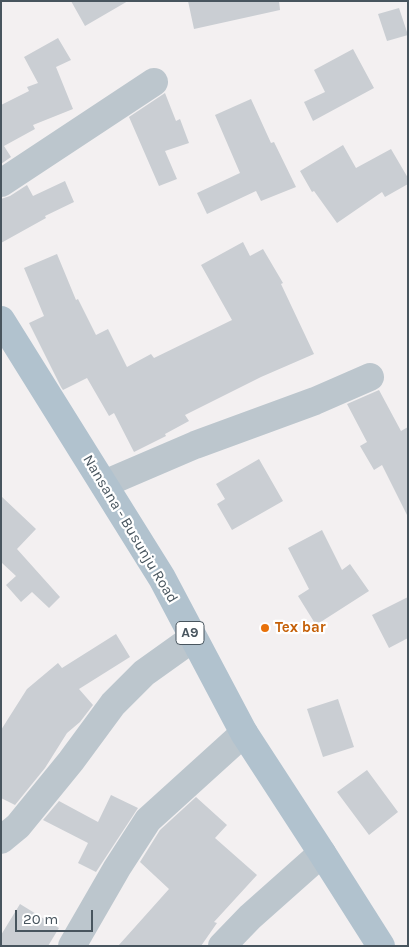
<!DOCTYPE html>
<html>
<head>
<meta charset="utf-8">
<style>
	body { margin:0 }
	#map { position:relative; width:409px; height:947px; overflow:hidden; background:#f3f0f1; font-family:Karla,sans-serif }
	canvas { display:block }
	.frame { position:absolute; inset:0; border:2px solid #48555e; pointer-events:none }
	.scale { position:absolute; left:15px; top:910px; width:78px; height:22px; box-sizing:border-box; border:2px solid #48555e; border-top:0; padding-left:6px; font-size:15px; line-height:18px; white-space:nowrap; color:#48555e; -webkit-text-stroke:4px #fff; paint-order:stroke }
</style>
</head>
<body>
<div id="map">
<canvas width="409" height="947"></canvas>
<div class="frame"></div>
<div class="scale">20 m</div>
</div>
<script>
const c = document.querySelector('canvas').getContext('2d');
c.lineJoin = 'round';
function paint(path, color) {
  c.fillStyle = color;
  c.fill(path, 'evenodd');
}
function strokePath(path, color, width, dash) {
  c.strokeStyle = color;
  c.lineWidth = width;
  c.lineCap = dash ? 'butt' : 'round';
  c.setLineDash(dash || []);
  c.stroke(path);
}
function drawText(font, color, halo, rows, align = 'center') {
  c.font = font + ' Karla,sans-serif';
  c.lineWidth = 4.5;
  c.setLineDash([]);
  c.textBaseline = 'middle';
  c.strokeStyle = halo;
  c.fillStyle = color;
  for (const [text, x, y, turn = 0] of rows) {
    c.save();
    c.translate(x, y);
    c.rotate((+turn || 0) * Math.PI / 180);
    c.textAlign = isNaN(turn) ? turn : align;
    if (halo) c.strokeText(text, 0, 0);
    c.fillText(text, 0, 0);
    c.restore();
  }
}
paint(new Path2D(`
	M71,1H128L85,26Z
	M188,1H279L280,10L194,29Z
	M399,8L408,35L387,41L378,14Z
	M58,38L71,60L56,67L73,109L33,125L35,129L4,146L11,157L1,164V105L29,91L27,87L38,83L24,57Z
	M353,49L374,88L313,121L304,102L325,92L314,70Z
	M165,93L176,121L180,119L189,143L165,151L177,179L159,186L129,117Z
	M251,99L271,143L274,142L296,187L261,201L256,191L207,214L197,193L240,173L215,115Z
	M343,145L356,168L391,149L408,178V184L385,197L382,192L337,223L314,191L312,192L300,171Z
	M65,181L74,202L45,216L46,218L1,243V199L10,196L27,185L33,196Z
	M243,242L250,256L263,249L283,283L281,284L314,354L261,377L185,415L189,421L165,434L166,436L134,452L114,413L109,416L87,378L63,390L61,387L29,323L44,316L24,268L57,254L76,300L78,299L96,335L108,329L127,367L151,354L154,358L232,320L201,265Z
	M379,390L401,431L408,427V517L382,465L374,470L360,446L367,442L347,404Z
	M259,459L283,501L232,530L217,504L225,499L216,484Z
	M1,496L36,529L17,549L60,597L49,608L32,592L21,602L6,585L16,576L2,563L1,565Z
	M322,530L342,570L350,564L369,591L316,625L298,596L309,589L288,548Z
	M408,597V638L389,648L372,615Z
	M116,634L130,657L79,689L93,705L80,722L67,733L45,768L15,805L1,798V730L27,689L58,663L62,668Z
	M338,699L354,747L323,757L307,709Z
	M367,770L398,812L369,835L337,792Z
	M111,795L138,808L96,872L78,863L88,843L43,820L59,801L98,822Z
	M196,797L227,825L215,838L257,875L214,922L217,923L201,946H118L169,889L140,862L160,830Z
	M20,904L59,928L48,946H1V935Z`), '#caced3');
strokePath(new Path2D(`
	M1,183L154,82
	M104,484L195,445L315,401L370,377
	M1,840L18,826L71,761L113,704L144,673L193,638
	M72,946L117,868L148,820L244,733
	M222,946L250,917L322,853`), '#bcc6cd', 28);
strokePath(new Path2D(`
	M1,320L162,578L244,733L322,853L381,946`), '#b1c2ce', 28);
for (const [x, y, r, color] of [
	[265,628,5,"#e8710a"]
]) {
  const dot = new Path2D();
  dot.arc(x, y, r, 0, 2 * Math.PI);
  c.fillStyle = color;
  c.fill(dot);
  strokePath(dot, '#fff', 2);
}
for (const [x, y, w] of [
	[190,633,28]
]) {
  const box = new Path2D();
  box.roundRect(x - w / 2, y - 11.5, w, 23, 4);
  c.fillStyle = '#fff';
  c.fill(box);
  strokePath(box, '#48555e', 1);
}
drawText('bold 14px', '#48555e', null, [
	["A9",190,633]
]);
drawText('15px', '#48555e', '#fff', [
	["Nansana - Busunju Road",130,529,59]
]);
drawText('bold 15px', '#c56008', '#fff', [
	["Tex bar",275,628]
], 'left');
</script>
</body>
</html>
